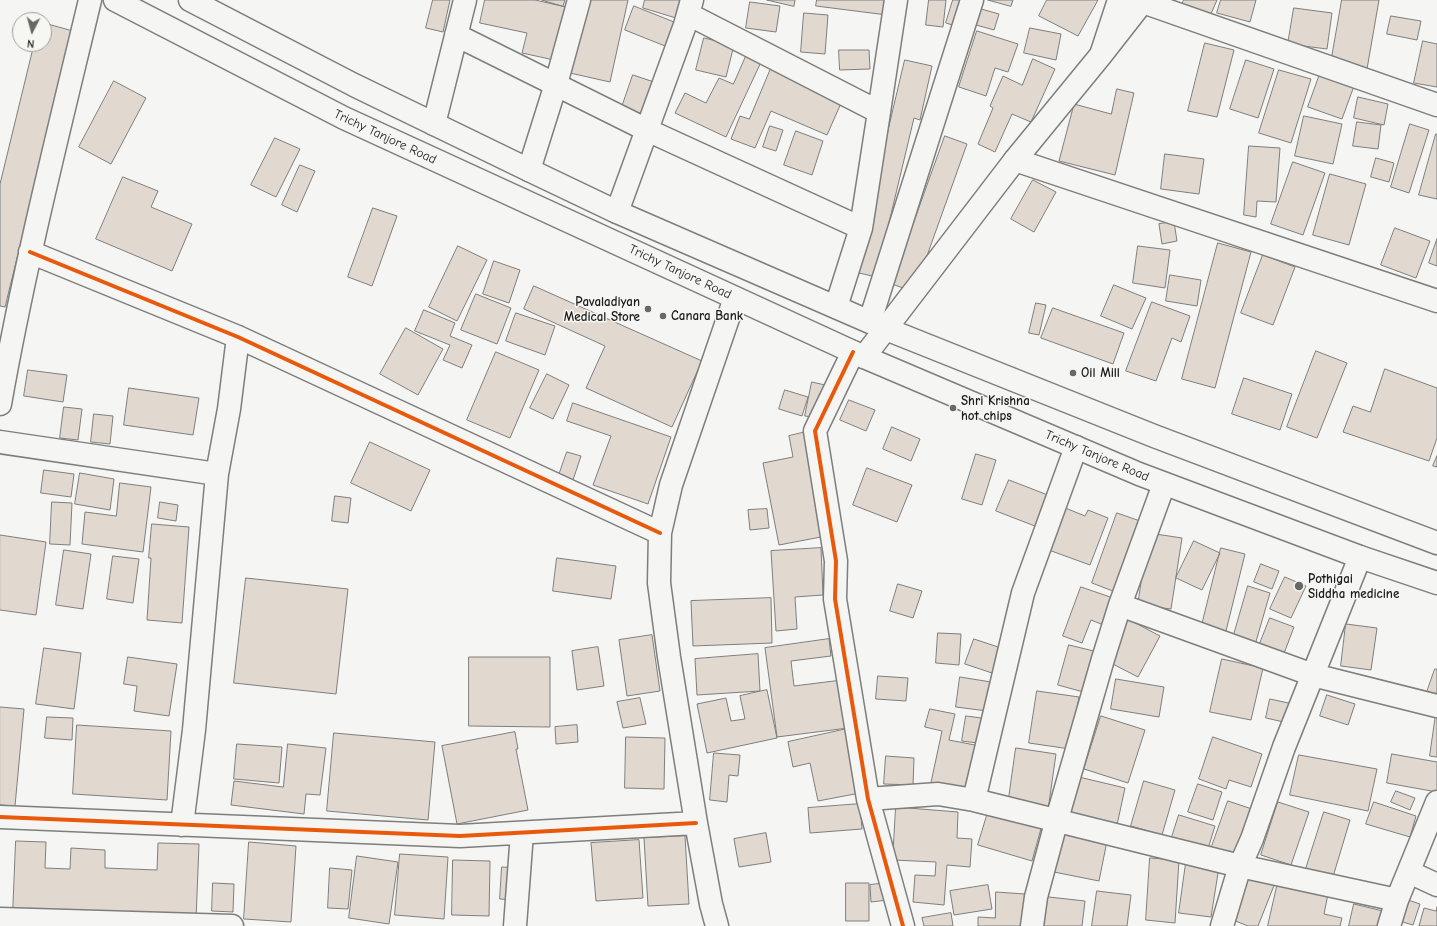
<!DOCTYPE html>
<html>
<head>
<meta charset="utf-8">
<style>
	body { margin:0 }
	#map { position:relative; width:1437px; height:926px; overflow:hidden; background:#f5f5f3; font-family:"Comic Neue",sans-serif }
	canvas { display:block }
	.north { position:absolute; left:12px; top:12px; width:40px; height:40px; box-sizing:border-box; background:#f6f6f2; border:1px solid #9f9f9c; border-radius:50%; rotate:186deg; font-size:11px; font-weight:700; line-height:16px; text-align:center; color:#1c1c1c }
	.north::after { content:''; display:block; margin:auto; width:14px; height:18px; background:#686867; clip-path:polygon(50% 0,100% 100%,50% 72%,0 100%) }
</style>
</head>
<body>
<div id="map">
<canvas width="1437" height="926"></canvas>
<div class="north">N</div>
</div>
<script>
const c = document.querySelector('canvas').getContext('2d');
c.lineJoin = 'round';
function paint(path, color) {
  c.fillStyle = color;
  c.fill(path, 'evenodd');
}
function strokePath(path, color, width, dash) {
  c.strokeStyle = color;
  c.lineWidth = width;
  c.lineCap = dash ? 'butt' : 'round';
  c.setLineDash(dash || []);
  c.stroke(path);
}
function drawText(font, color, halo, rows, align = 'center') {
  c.font = font + ' "Comic Neue",sans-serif';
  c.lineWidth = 3;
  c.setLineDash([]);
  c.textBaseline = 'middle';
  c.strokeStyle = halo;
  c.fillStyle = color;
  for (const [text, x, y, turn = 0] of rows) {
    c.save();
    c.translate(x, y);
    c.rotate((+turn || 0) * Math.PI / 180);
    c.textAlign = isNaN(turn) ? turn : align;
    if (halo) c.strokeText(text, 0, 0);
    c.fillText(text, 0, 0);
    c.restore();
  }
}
const building = new Path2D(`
	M433,0H450L443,32L426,28Z
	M485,0H535L566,7L554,60L522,53L527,33L480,23Z
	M542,0H565L563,6Z
	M586,0H628L610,82L570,73Z
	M645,0H682L676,18L643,8Z
	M767,0H795L794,6Z
	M817,0H889L887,15L816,6Z
	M929,0H946L943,27L926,25Z
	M953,0H966L959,27L946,23Z
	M988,0H1013L1011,6Z
	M1047,0H1098L1078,36L1039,16Z
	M1184,0H1217L1207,23L1179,10Z
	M1221,0H1256L1250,22L1217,13Z
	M1342,0H1379L1367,69L1331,63Z
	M750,2L780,6L776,32L746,28Z
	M634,6L679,24L670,48L625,30Z
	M974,7L999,14L994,30L969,23Z
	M1294,8L1332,13L1327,49L1288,44Z
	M804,13L828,15L825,54L801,52Z
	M1391,16L1421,21L1417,40L1387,34Z
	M44,23L73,31L5,307L0,306V184L34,44H44Z
	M1030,28L1061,34L1056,60L1024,53Z
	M977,31L1018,44L1008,72L995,68L986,96L959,87Z
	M704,38L734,45L726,77L696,70Z
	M1423,41L1437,44V87L1414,83Z
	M1205,43L1234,50L1217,117L1188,111Z
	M839,50H869L870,69L840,70Z
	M747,54L762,60L726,137L675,113L685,93L706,103L719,78L733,84Z
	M1033,59L1055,69L1031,122L1012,114L995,152L978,144L993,108L990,106L1003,76L1022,85Z
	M905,60L932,66L920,120L914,118L876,277L855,272Z
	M1246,60L1274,69L1258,118L1230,109Z
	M772,66L842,101L827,135L771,111L755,148L731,139L740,116L749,119Z
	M1279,70L1311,79L1291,143L1259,133Z
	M1320,74L1354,86L1342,119L1308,107Z
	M633,75L657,83L646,115L622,107Z
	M114,81L146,98L111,164L79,147Z
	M1117,89L1134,93L1115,175L1059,161L1074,104L1111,114Z
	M1358,97L1388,104L1384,125L1354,118Z
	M1304,116L1342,124L1333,164L1295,156Z
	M1357,122L1381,125L1378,149L1353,146Z
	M1410,124L1429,130L1409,193L1391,187Z
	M770,126L783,130L776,151L763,147Z
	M796,131L823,141L812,175L784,165Z
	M1436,134H1437V199L1419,195Z
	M945,136L967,144L914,292L892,284Z
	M275,138L300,149L276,197L251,185Z
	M1249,146L1280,148L1276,202L1257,201L1256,217L1244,215Z
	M1165,154L1204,159L1199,194L1161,189Z
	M1376,158L1394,163L1389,182L1371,177Z
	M1293,162L1325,173L1303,235L1271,224Z
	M300,165L315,171L297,212L282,205Z
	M1330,174L1366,184L1349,245L1313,235Z
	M123,177L158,191L151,207L192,224L172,271L96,239Z
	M1033,180L1056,192L1034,232L1011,219Z
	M373,208L397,216L372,286L348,277Z
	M1174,222L1177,241L1162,244L1159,224Z
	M1395,228L1430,241L1416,278L1381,265Z
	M1437,239V266L1429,263Z
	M1218,243L1251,252L1215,388L1182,379Z
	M458,246L487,260L457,321L429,307Z
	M1138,246L1170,250L1165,288L1133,283Z
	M1263,255L1295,267L1273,325L1241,313Z
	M494,261L520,270L509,303L483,294Z
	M1170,275L1201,280L1197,306L1166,301Z
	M1114,285L1146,298L1132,329L1101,316Z
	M534,286L702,361L672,427L586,388L605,346L524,309Z
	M476,294L511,308L497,344L461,330Z
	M1152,302L1190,316L1181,342L1172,338L1156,381L1126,371Z
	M1036,303L1046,305L1039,335L1029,333Z
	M1053,308L1124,333L1113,364L1041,338Z
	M424,310L455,323L450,336L472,345L462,368L443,360L450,345L415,331Z
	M516,313L555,326L545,355L506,341Z
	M406,328L443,349L418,395L380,374Z
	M1316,351L1347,363L1317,438L1287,427Z
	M496,352L539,370L510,438L467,420Z
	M1385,369L1437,388V438L1429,461L1343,432L1353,406L1370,412Z
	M28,370L67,375L63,402L24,396Z
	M547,374L569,385L553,419L530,408Z
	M1244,378L1292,394L1280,430L1232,414Z
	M812,382L825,385L818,418L805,416Z
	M129,388L199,398L193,435L124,425Z
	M785,390L808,397L802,416L779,409Z
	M849,400L875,410L866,431L840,420Z
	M573,403L671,437L648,504L593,485L611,436L567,421Z
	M64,407L82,409L78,440L60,438Z
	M94,414L113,416L110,444L91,442Z
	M892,427L920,439L911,461L883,449Z
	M806,432L826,536L779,545L763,463L793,457L789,436Z
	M370,442L430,470L411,511L351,483Z
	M567,452L581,456L572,483L558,478Z
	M976,454L996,460L982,505L962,499Z
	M1437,456V467L1433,466Z
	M867,468L912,485L897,522L853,505Z
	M44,470L74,474L71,497L41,493Z
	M80,473L114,479L110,510L75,504Z
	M1009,480L1053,497L1040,528L996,511Z
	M120,483L151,487L143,552L82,544L85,512L116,516Z
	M335,496L351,498L348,523L332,521Z
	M52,502L72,503L70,545L50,544Z
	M160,502L178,505L176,521L158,518Z
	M1063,507L1085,516L1088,510L1108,518L1090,565L1046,549Z
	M767,509L769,528L750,530L748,510Z
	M1117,513L1143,522L1118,593L1092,583Z
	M152,524L189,527L182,623L147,620L151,558H149Z
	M1149,533L1182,538L1171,609L1138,605Z
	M0,535L46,542L36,615L0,610Z
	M1194,541L1220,553L1202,590L1176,578Z
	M821,548L823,595L795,597L797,629L776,631L771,551Z
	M1221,548L1245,554L1226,631L1202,625Z
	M64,550L91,554L83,609L56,605Z
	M113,556L139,559L133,603L107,599Z
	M557,558L616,566L611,599L553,591Z
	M1261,564L1279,571L1272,589L1254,582Z
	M1285,577L1306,586L1291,618L1270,609Z
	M246,578L348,589L336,694L234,683Z
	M898,584L922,591L913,618L890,611Z
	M1248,586L1270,593L1255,645L1233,638Z
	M1081,587L1116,599L1106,626L1091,620L1082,643L1063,636Z
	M771,598L772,643L693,646L691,601Z
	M1126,618L1160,636L1138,677L1105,660Z
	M1270,618L1294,627L1283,656L1259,646Z
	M1346,624L1377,628L1371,670L1341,666Z
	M938,633L961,634L959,665L936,663Z
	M652,635L660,691L627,696L619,640Z
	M829,639L831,656L791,661L794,686L842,680L848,728L777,737L765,648Z
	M974,639L1004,649L995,674L965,664Z
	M1069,645L1098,652L1087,693L1058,685Z
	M598,647L604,686L577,690L572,651Z
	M44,648L81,653L74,709L36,704Z
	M758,654L760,691L697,695L695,659Z
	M128,657L177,664L169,716L134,711L137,686L124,684Z
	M469,657H550V727L469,726Z
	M1222,659L1263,668L1251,720L1210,712Z
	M1435,669H1437V698L1426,695Z
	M878,676L908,678L906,701L876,699Z
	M960,677L991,682L987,711L956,707Z
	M1116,679L1164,687L1159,717L1111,709Z
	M767,690L777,738L707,753L697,704L726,698L731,721L745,719L740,696Z
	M1037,691L1079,697L1070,749L1029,743Z
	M1327,695L1355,704L1348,725L1320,716Z
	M640,698L646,724L623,728L617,702Z
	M1270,699L1293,704L1288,723L1266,718Z
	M0,707L24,709L15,806L0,805Z
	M930,709L955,714L949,740L980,746L969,795L930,787L942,731L925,727Z
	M1436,714H1437V757L1430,756Z
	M966,716L989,719L985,744L962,741Z
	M1101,716L1145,730L1128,783L1084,769Z
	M47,717L73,718L72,740L45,738Z
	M77,725L171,731L167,800L73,794Z
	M577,725L578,742L556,744L555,727Z
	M847,729L860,793L818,801L810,763L793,767L788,742Z
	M515,732L518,749H516L528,810L457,824L442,746Z
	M334,733L435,742L428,820L327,811Z
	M626,737L665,738L664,789L625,788Z
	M1213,737L1262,754L1251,787L1229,780L1226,789L1199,779Z
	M237,744L282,747L279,783L234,779Z
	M288,744L326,748L320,795L306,794L304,814L231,805L234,781L283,787Z
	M1016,748L1056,754L1048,810L1008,805Z
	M714,753L740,755L738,776L729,775L727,802L710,800Z
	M1392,754L1437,762V792L1387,783Z
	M1299,755L1377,769L1368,811L1290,795Z
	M886,756L914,758L913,785L884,784Z
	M1079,777L1125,788L1117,825L1070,815Z
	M1144,781L1175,790L1162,835L1131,826Z
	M1198,784L1222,792L1213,820L1188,812Z
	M1396,791L1415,798L1410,810L1391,802Z
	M1228,801L1258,811L1241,860L1211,849Z
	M1278,802L1309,812L1291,865L1261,855Z
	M1374,802L1416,816L1410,837L1366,824Z
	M860,804L862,829L810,833L808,808Z
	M896,807L958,812L957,838L972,839L970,867L947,865L944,905L913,902L915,875L935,876L936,862L893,860Z
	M989,809L1042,825L1032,861L978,845Z
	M1324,812L1350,820L1332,880L1305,872Z
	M1179,815L1215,826L1207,852L1171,840Z
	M1061,832L1107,841L1099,881L1054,872Z
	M766,833L771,862L739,867L734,839Z
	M685,836L689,904L648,906L644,838Z
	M639,840L643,898L596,901L591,843Z
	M16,841L46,842L45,868L70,869L71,848L105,850V868L157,870L158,843L199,844L196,920L13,914Z
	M249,842L296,846L291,922L244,919Z
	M400,854L448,857L444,919L395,915Z
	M357,856L398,862L389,924L349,918Z
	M1150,858L1179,860L1175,923L1146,920Z
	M453,860L490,861L489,916L452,915Z
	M1186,863L1219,867L1211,917L1179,913Z
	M502,867L518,868L516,900L500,899Z
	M330,868L352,870L348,909L328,908Z
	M1246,872L1275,883L1258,926H1248L1228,918Z
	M1278,882L1328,894L1324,914L1342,918L1340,926H1268Z
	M213,883L234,884L233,912L212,911Z
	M846,883H869V921H846Z
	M887,883L888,900L871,902L870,885Z
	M988,885L992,909L954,915L950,891Z
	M1097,891L1131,895L1127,926H1092Z
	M996,892L1025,894L1023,926H978V917L995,918Z
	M1040,896L1085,901L1082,926H1037Z
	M1399,897L1420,904L1413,925L1392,919Z
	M1354,904L1387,912L1384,926H1349Z
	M1437,907V926H1419L1424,908L1436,911Z
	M951,913L953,926H924L922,918Z`);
paint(building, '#e1d8d0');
strokePath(building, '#7e7e7d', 1);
const minor = new Path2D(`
	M1143,2L1437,105
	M688,14L879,112
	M456,35L647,130L861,228
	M1102,52L1119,0
	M434,124L465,0
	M1015,160L1437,301
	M529,170L556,84L579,0
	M617,212L685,25L692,0
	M30,252L238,337L660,533
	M836,307L861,228L879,112L896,0
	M870,321L972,0
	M853,352L815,431L836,561L835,599L868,799L903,926
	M0,404C24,268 58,134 90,0
	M0,442L217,474
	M1120,605L1313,675L1437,706
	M868,799L938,794L974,800L1240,866L1397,900
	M974,800L1023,593L1076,447
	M0,817L460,836L696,823
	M182,825L194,730L217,474L229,409L238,337
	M1409,872L1437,885
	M0,919L232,926
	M515,926L522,833
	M717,926L711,904L696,823L669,657L659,583L660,533L671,485L735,298
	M1032,926L1036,897L1057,819L1103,659L1120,605L1164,484
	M1222,926L1240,866L1252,839L1284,747L1360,557
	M1389,926L1397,900L1437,802`);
const tertiary = new Path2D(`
	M864,357L1015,160L1101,55L1144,0`);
const trunk = new Path2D(`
	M115,0L344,118L864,357L1139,474L1360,557L1437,583
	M190,0L354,85L529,170L617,212L886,329L1154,436L1437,543`);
strokePath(minor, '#7e7e7d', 25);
strokePath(tertiary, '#7e7e7d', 25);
strokePath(trunk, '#7e7e7d', 25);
strokePath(minor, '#f5f5f3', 22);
strokePath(tertiary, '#f5f5f3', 22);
strokePath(trunk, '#f5f5f3', 22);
strokePath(new Path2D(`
	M30,252L238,337L660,533
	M853,352L815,431L836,561L835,599L868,799L903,926
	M0,817L460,836L696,823`), '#e8590c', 4);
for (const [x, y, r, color] of [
	[648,309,4,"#686867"],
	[663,316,4,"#686867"],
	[1073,373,4,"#686867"],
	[953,408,4,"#686867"],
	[1299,586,5,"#686867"]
]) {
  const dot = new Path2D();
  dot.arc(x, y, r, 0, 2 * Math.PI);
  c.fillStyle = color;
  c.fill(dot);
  strokePath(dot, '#f6f6f2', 1.5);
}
drawText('13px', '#1c1c1c', '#f6f6f2', [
	["Trichy Tanjore Road",385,137,25],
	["Trichy Tanjore Road",680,272,25],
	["Trichy Tanjore Road",1097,456,23]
]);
drawText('bold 13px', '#1c1c1c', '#f6f6f2', [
	["Pavaladiyan",640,302,"right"],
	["Medical Store",640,317,"right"],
	["Canara Bank",671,316],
	["Oil Mill",1081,373],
	["Shri Krishna",961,401],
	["hot chips",961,416],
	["Pothigai",1308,579],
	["Siddha medicine",1308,594]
], 'left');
</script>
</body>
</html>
